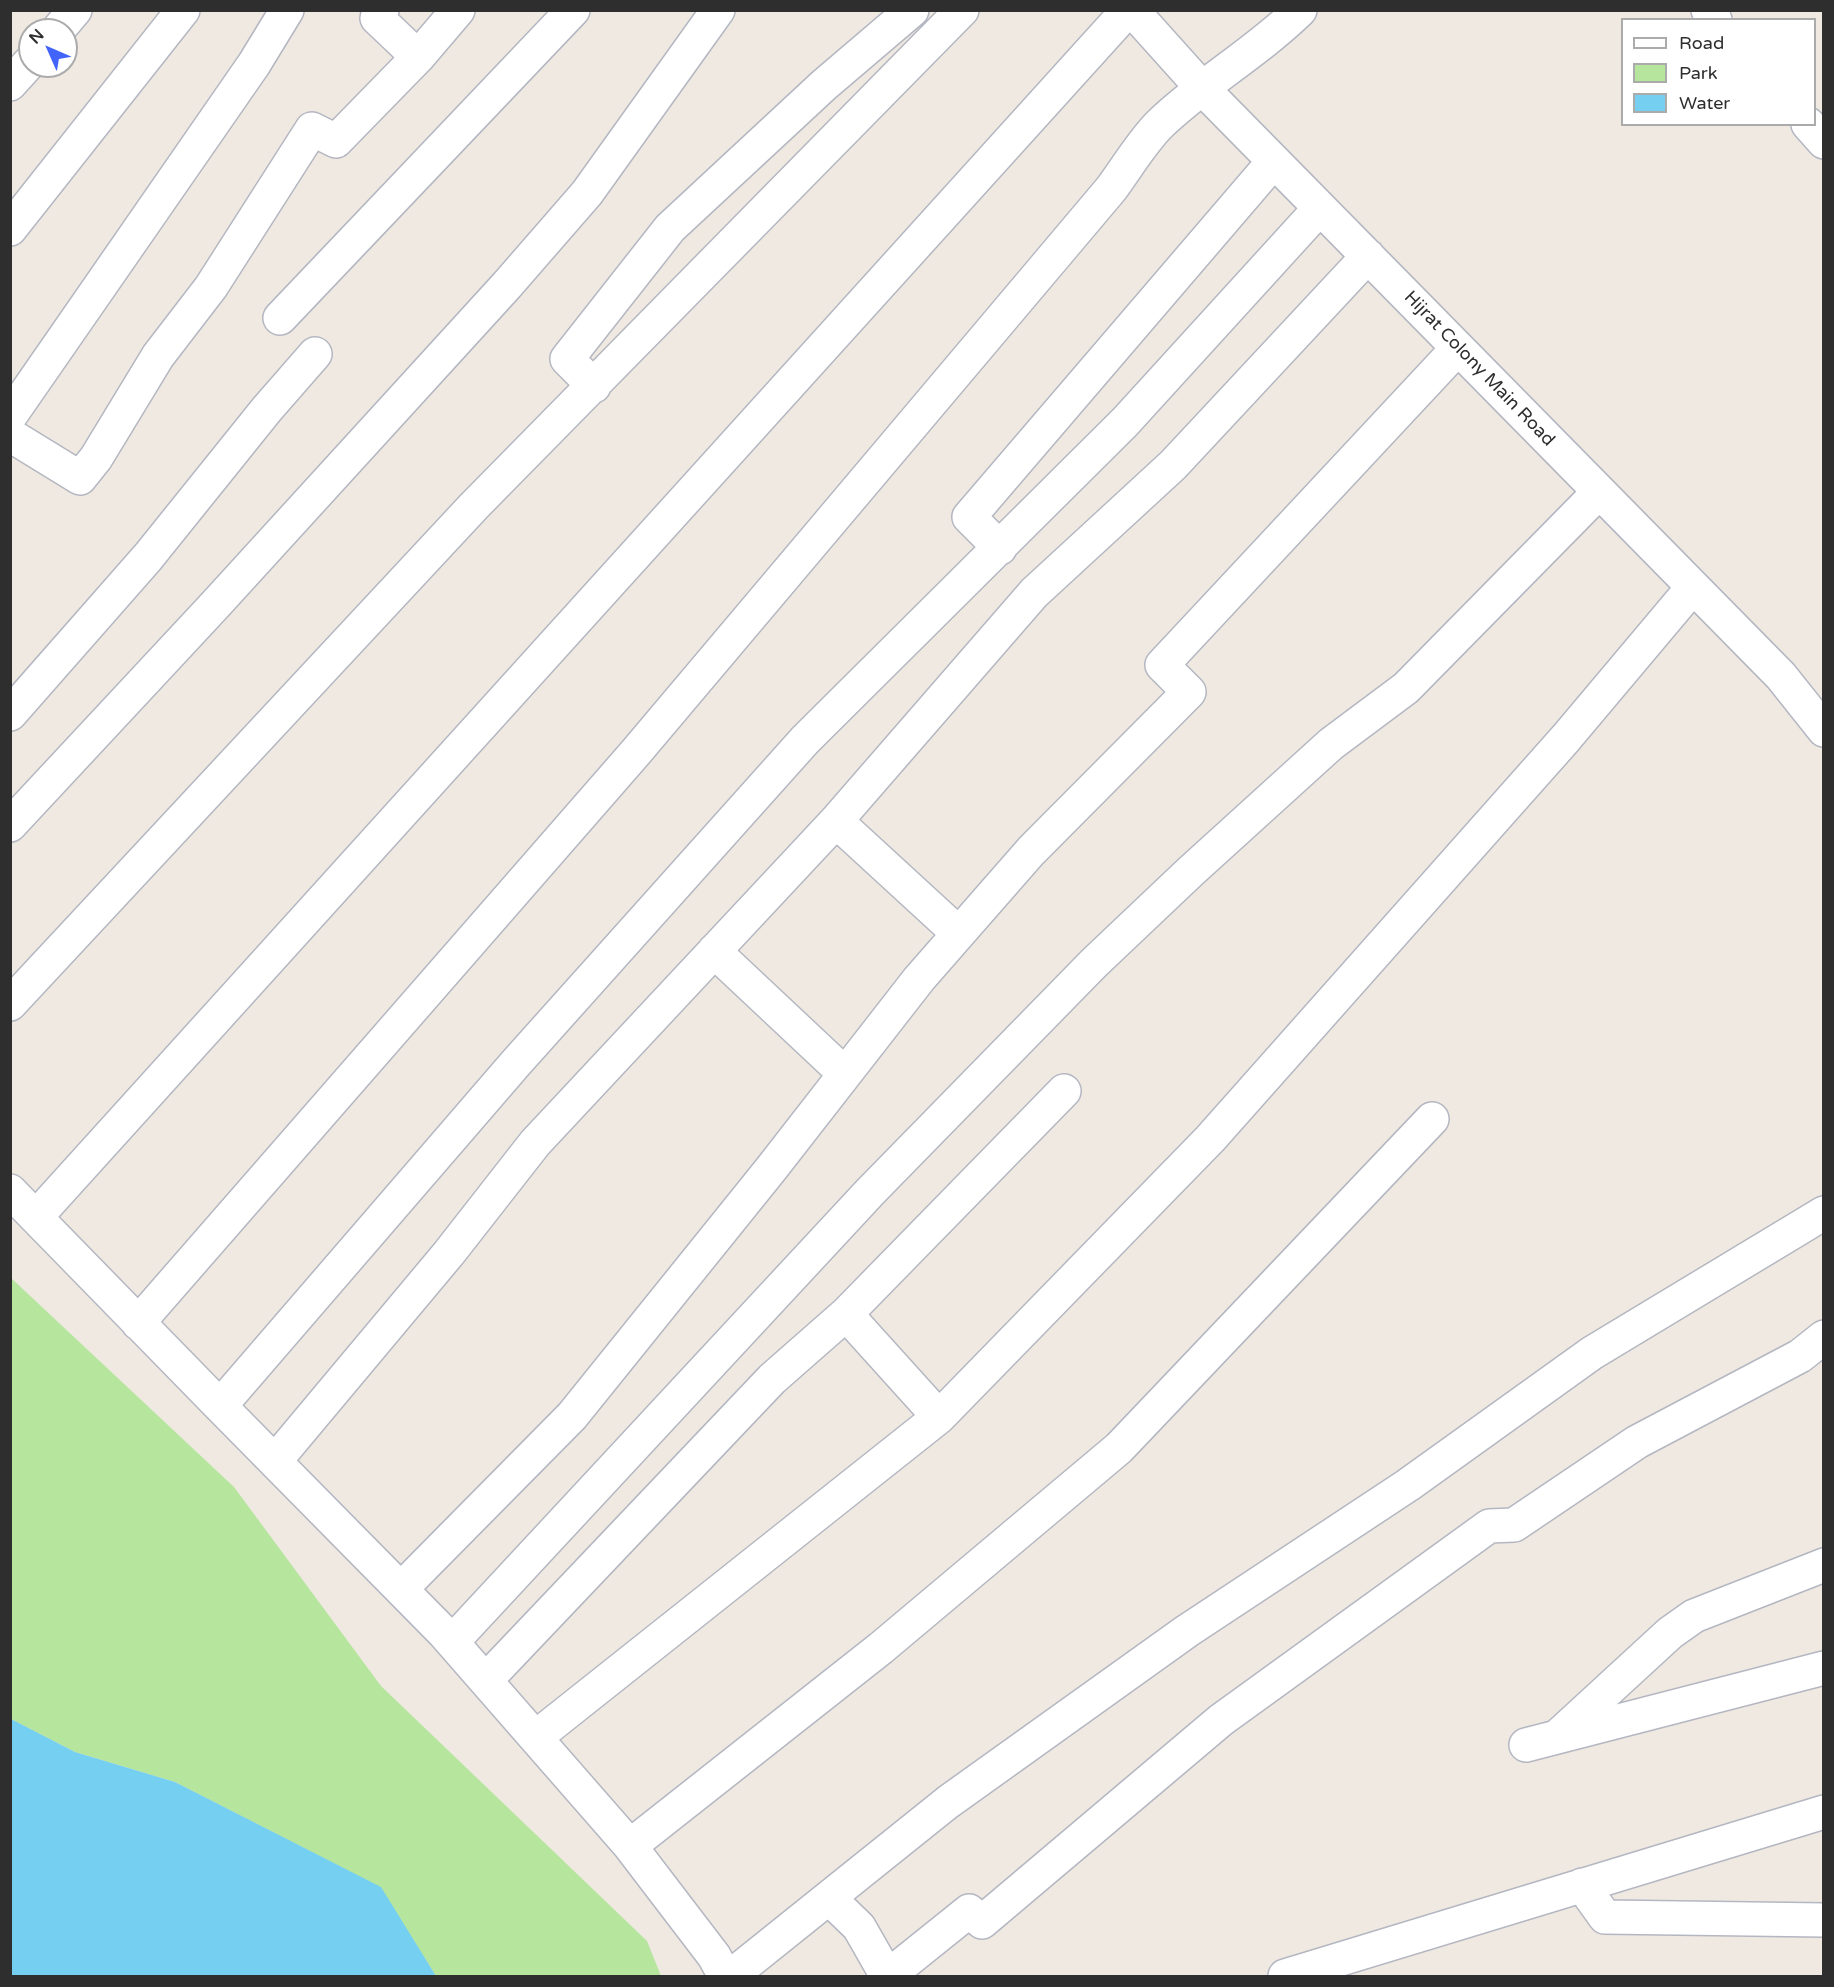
<!DOCTYPE html>
<html>
<head>
<meta charset="utf-8">
<style>
	body { margin:0 }
	#map { position:relative; width:1834px; height:1987px; overflow:hidden; background:#efe9e1; font-family:"Varela Round",sans-serif }
	canvas { display:block }
	.frame { position:absolute; inset:0; border:12px solid #2e2e2e; pointer-events:none }
	.legend { position:absolute; left:1621px; top:18px; width:195px; height:108px; box-sizing:border-box; background:#fff; border:2px solid #ababab; margin:0; padding:8px 10px; list-style:none; font-size:18px; color:#2e2e2e }
	.legend li { display:flex; align-items:center; gap:12px; height:30px }
	.legend b { width:30px; border:2px solid #ababab }
	.north { position:absolute; left:18px; top:18px; width:60px; height:60px; box-sizing:border-box; background:#fff; border:2px solid #ababab; border-radius:50%; rotate:315deg; font-size:16px; font-weight:700; line-height:24px; text-align:center; color:#2e2e2e }
	.north::after { content:''; display:block; margin:auto; width:21px; height:27px; background:#4264fb; clip-path:polygon(50% 0,100% 100%,50% 72%,0 100%) }
</style>
</head>
<body>
<div id="map">
<canvas width="1834" height="1987"></canvas>
<div class="frame"></div>
<ul class="legend">
<li><b style="height:8px;background:#fff"></b>Road</li>
<li><b style="height:16px;background:#b6e59e"></b>Park</li>
<li><b style="height:16px;background:#75cff0"></b>Water</li>
</ul>
<div class="north">N</div>
</div>
<script>
const c = document.querySelector('canvas').getContext('2d');
c.lineJoin = 'round';
function paint(path, color) {
  c.fillStyle = color;
  c.fill(path, 'evenodd');
}
function strokePath(path, color, width, dash) {
  c.strokeStyle = color;
  c.lineWidth = width;
  c.lineCap = dash ? 'butt' : 'round';
  c.setLineDash(dash || []);
  c.stroke(path);
}
function drawText(font, color, halo, rows, align = 'center') {
  c.font = font + ' "Varela Round",sans-serif';
  c.lineWidth = 4.5;
  c.setLineDash([]);
  c.textBaseline = 'middle';
  c.strokeStyle = halo;
  c.fillStyle = color;
  for (const [text, x, y, turn = 0] of rows) {
    c.save();
    c.translate(x, y);
    c.rotate((+turn || 0) * Math.PI / 180);
    c.textAlign = isNaN(turn) ? turn : align;
    if (halo) c.strokeText(text, 0, 0);
    c.fillText(text, 0, 0);
    c.restore();
  }
}
paint(new Path2D(`
	M10,1277L234,1487L381,1686L647,1941L661,1976H436L380,1887L175,1782L75,1752L11,1719Z`), '#b6e59e');
paint(new Path2D(`
	M11,1719L75,1752L175,1782L381,1887L436,1976H11Z`), '#75cff0');
const minor = new Path2D(`
	M382,10L377,18L418,57
	M1132,10L1202,88L1781,676L1824,730
	M1708,10L1715,20
	M58,30L75,10
	M10,84L30,62
	M1808,124L1824,142
	M10,229L183,10
	M280,318L573,10
	M594,386L567,359L670,228L824,85L912,10
	M10,416L254,64L287,10
	M10,435L80,478L96,458L158,356L211,287L312,129L336,141L418,57L458,10
	M1000,548L969,517L1274,161
	M10,714L148,557L267,409L315,354
	M836,821L958,933
	M10,825L215,605L507,285L587,193L718,10
	M714,951L845,1074
	M10,1004L474,506L962,10
	M10,1191L220,1406L443,1632L630,1846L714,1956L725,1976
	M36,1217L1128,10
	M846,1314L939,1417
	M138,1323L636,752L1111,189C1126,169 1143,140 1161,123C1204,82 1257,52 1300,10
	M220,1406L515,1064L805,740L1125,422L1320,208
	M275,1461L449,1253L535,1143L836,821L1034,593L1173,465L1368,256
	M401,1589L572,1416L771,1169L919,979L1031,851L1189,692L1162,665L1458,348
	M452,1642L870,1192L1094,963L1190,872L1331,744L1406,688L1599,492
	M486,1680L772,1379L846,1314L1064,1091
	M1558,1736L1670,1633L1694,1616L1824,1565
	M536,1737L939,1417L1210,1139L1566,738L1693,587
	M1526,1745L1824,1668
	M630,1846L881,1648L1119,1448L1432,1119
	M1582,1885L1605,1917L1824,1920
	M829,1898L859,1927L887,1976
	M731,1976L948,1802L1187,1631L1408,1485L1592,1353L1824,1213
	M888,1976L969,1911L982,1922L1221,1720L1489,1526L1514,1525L1637,1442L1800,1356L1824,1337
	M1285,1976L1824,1812`);
strokePath(minor, '#b4b7c1', 36);
strokePath(minor, '#fff', 33);
drawText('18px', '#2e2e2e', '#fff', [
	["Hijrat Colony Main Road",1479,369,46]
]);
</script>
</body>
</html>
